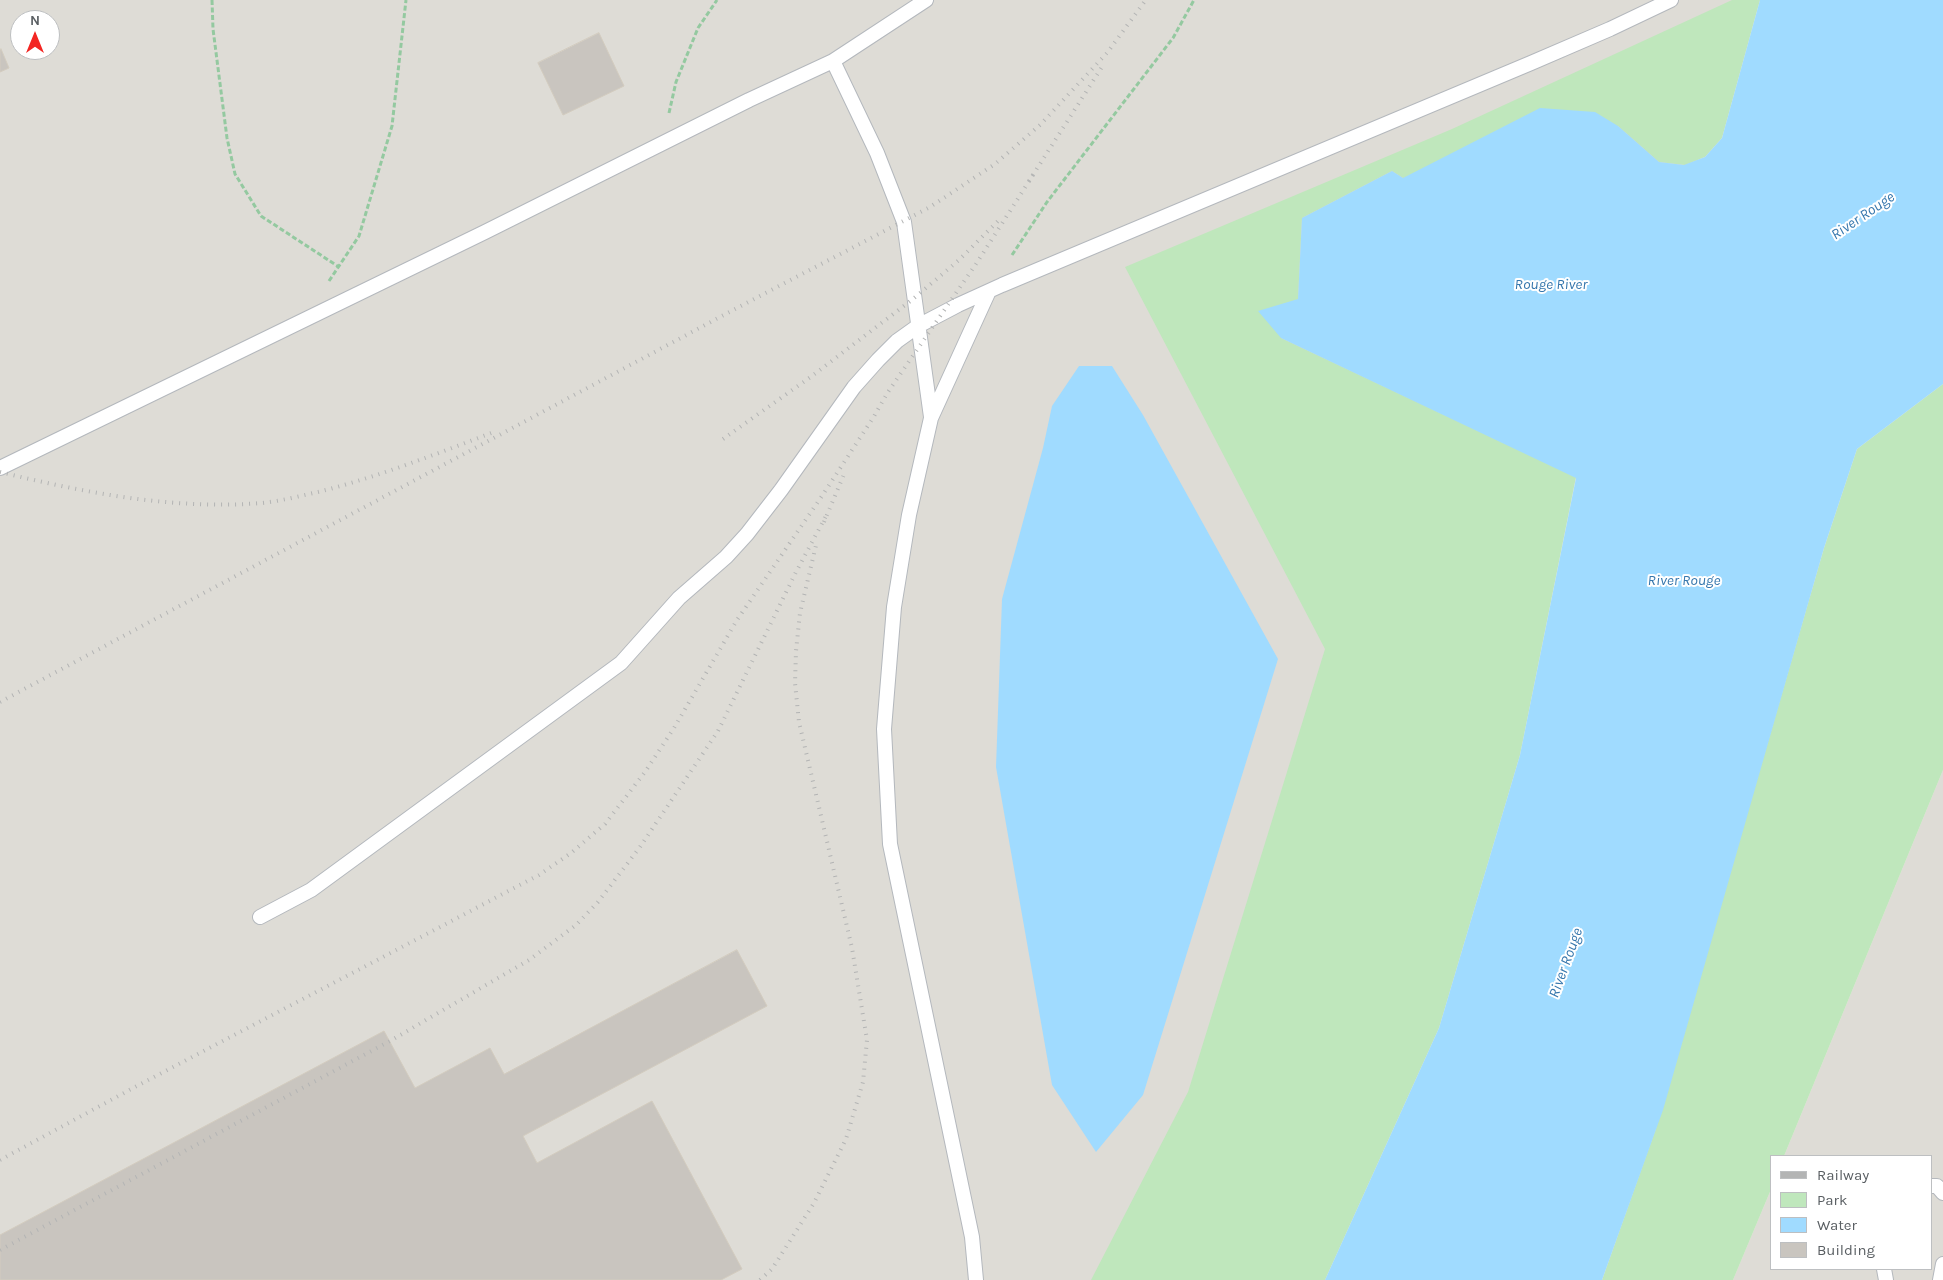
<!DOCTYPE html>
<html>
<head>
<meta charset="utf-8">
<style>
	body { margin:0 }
	#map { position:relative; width:1943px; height:1280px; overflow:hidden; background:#eeeae1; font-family:Karla,sans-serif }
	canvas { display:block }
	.legend { position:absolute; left:1770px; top:1155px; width:162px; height:115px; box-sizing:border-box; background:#fff; border:1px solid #bdbfc1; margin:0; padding:6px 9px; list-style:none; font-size:15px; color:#5a5f63 }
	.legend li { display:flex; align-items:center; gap:10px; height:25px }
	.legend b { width:25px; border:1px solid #bdbfc1 }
	.north { position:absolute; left:10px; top:10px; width:50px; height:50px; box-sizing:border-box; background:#fff; border:1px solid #bdbfc1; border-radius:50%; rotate:0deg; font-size:14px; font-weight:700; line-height:20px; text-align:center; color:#5a5f63 }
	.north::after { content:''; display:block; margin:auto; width:18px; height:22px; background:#f32622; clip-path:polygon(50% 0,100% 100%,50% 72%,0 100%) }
</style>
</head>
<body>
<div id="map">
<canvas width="1943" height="1280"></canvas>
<ul class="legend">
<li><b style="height:6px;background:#b3b4b4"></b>Railway</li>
<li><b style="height:14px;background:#bfe7bc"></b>Park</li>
<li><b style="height:14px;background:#a0dbff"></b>Water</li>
<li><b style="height:14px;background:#c9c5bf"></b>Building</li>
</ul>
<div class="north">N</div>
</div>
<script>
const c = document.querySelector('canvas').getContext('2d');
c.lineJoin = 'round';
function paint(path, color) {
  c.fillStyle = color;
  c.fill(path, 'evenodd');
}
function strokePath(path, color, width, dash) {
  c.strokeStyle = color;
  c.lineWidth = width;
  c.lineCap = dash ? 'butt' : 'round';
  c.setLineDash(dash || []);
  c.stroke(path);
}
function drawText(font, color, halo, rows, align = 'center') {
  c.font = font + ' Karla,sans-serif';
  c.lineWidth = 4;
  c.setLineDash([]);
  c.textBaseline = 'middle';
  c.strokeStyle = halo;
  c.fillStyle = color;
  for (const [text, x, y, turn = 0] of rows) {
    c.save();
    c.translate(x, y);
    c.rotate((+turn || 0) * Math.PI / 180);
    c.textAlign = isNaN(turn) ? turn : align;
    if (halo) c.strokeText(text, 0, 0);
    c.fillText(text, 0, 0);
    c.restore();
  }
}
paint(new Path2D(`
	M0,0H1760L1576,477L1325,1280H0ZM20,20H50V50H20Z
	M1943,770V1280H1733L1772,1187V1269H1932V1156H1784Z`), '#dedcd6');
paint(new Path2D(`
	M1732,0H1760L1722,138L1705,157L1685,165L1659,162L1618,126L1403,178L1392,171L1302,218L1298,299L1281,338L1576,477L1520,755L1439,1028L1325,1280H1091L1188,1092L1325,649L1125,267L1452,129Z
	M1943,384V770L1784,1156H1772V1187L1733,1280H1602L1656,1128L1824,548L1857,449Z`), '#bfe7bc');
paint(new Path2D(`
	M1760,0H1943V384L1857,449L1824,548L1663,1110L1602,1280H1325L1439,1028L1520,755L1576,478L1281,338L1258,311L1298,299L1302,218L1392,171L1403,178L1540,108L1595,112L1618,126L1659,162L1684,165L1705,157L1722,138Z
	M1079,366H1112L1143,415L1278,659L1143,1095L1096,1152L1052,1085L996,767L1002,599L1043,448L1052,406Z`), '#a0dbff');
const building = new Path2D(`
	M50,25L58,41L50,45Z
	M599,33L624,86L563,115L538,63Z
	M1,49L9,68L0,72V50Z
	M29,50H40L31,54Z
	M737,950L767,1006L523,1136L537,1163L652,1101L742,1269L721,1280H0V1235L384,1031L415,1088L490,1048L504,1074Z`);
paint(building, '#c9c5bf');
strokePath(building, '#d3ccbf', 1);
const service = new Path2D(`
	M833,61L877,153L904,222L931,417
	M0,468L485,232L749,100L833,61L926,0
	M260,917L311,890L621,663L679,598L726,557L747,534L781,490L854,387L878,360L897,341L918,326L958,305L1002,285L1531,63L1610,29L1671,0
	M1932,1186H1937L1943,1193
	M1884,1269L1886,1280
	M976,1280L972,1237L890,844L884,729L894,607L909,515L931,418L989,291
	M1940,1280L1943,1264`);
strokePath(service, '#b4b8bd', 16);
strokePath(new Path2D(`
	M212,0L213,29L227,138L235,174L261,216L339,267
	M669,113L676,82L698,28L717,0
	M1012,255L1047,202L1173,38L1194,0
	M329,281L359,236L392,126L406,0`), '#94c9a0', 3, [5, 2.5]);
strokePath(service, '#fff', 14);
strokePath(new Path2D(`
	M1029,181L1102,67
	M723,439L812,376L913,299L959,260L999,220
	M0,472C86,493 174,510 262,503C281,501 300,496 318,492C378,477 436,454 494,432
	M824,522L845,472
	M0,702L720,317L930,207L995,164L1040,125L1107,53L1145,1
	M0,1160L135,1087L539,875L571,853L605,824L645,772L674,728L737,620L822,496L873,418L888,392L978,261L1033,175
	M0,1250L390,1041L529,960L576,925L598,902L640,847L718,731L796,572L826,516
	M760,1280L772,1269L814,1203L846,1139L863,1082L867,1040L852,948L799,722L795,683L796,651L800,613L817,541`), '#b3b4b4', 4, [1, 6]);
drawText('italic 15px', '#3677ad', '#fff', [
	["River Rouge",1863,216,-34],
	["Rouge River",1551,285],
	["River Rouge",1684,581],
	["River Rouge",1566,963,-70]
]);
</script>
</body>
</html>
